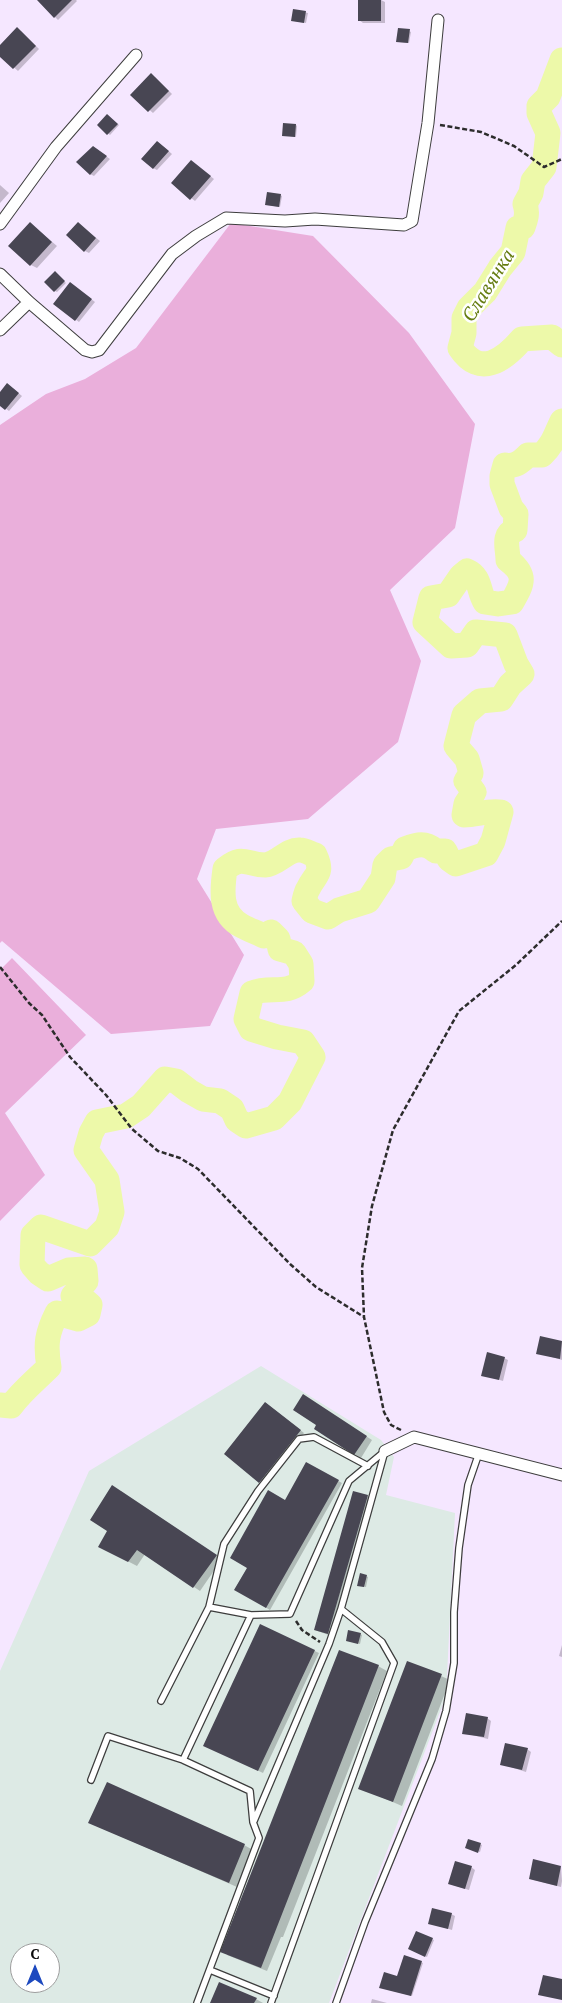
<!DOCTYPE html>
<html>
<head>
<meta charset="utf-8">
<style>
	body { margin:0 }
	#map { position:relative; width:562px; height:2003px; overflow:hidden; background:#f5e7ff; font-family:"PT Serif",serif }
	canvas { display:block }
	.north { position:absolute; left:10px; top:1943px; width:50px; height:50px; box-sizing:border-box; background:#fff; border:1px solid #9d9d9d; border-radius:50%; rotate:0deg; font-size:14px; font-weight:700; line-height:20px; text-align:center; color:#0a0a0a }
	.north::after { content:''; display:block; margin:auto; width:18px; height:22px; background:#1d49bf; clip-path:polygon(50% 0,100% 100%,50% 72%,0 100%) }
</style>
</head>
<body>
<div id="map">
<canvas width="562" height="2003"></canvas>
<div class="north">С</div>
</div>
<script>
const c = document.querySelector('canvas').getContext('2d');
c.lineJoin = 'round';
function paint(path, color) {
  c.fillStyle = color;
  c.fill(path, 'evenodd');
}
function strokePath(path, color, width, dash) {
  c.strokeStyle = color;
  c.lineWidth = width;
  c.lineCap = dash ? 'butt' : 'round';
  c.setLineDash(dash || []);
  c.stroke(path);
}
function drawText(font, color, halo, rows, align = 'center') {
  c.font = font + ' "PT Serif",serif';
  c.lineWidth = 5;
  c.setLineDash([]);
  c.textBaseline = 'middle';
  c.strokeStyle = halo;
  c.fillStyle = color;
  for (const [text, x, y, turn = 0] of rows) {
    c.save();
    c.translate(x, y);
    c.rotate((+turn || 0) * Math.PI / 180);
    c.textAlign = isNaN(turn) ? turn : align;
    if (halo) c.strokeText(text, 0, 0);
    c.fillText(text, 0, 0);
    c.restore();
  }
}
paint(new Path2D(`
	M261,1366L381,1440L394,1457L386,1495L455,1513L446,1696L329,2003H0V1671L89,1471ZM20,1953H50V1983H20Z`), '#ddeae5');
paint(new Path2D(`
	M231,223L313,236L409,333L475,424L455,528L390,590L421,661L398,742L308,819L216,829L197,879L244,955L210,1026L111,1034L2,941L0,943V425L46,394L85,379L136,348Z
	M12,958L86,1035L5,1113L45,1175L0,1221V970Z`), '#eaafdb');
paint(new Path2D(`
	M38,0H76L77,1L58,20Z
	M359,0H381L385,2V23H363L359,20Z
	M294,10L308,13L306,23L294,21Z
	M21,31L39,49L18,71L0,55V47Z
	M409,31L411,32L409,43L399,42Z
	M155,77L172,94L153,113L132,95Z
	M109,117L119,125L110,135L99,125Z
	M296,125L297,126L296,137L283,135Z
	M158,142L172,154L157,170L153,168Z
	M97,150L110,159L94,176L90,174Z
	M195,164L214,179L195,201L172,183Z
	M0,185L9,193L0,203Z
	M280,195L282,196L280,207L267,205Z
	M30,223L57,246L37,268L31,265Z
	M78,223L100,241L89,253L85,251Z
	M57,274L66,283L57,292L55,291Z
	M74,286L95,302L79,322L75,319Z
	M11,387L22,396L9,411L0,404V394Z
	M541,1338L562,1342V1360L538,1353Z
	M504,1358L508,1360L503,1381L483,1375Z
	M310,1400L372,1440L361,1458L315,1429L318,1425Z
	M266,1403L304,1433L264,1484L225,1454Z
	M307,1464L342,1483L270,1610L235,1589Z
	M121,1491L222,1559L200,1591L145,1554L137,1566L108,1551Z
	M367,1496L373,1500L334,1637L315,1630Z
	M366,1576L368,1577L366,1587L360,1586Z
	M261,1626L319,1653L263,1773L209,1747Z
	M360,1634L362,1635L360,1644L349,1641Z
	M562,1645V1657L559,1656Z
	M378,1666L387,1671L283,1937H281L267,1971L227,1955Z
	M441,1676L450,1680L402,1806L360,1788Z
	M487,1718L491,1721L488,1739L464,1733Z
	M527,1749L531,1752L526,1772L501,1764Z
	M90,1823L244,1845L253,1850L237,1887Z
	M469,1840L482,1845L480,1852L468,1848Z
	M471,1867L475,1870L469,1890L453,1885Z
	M561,1867L562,1881L561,1887L530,1879Z
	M451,1914L455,1916L452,1930L429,1923Z
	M416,1932L434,1940L427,1957L409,1949Z
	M405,1956L423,1963L412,1996L382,1988L398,1978Z
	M256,1999L263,2003H212Z
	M372,1999L387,2003H371Z`), '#0003');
strokePath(new Path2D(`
	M562,60L548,97L539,106V113L548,133L544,167L533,181L531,193L525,204C528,213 526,219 523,227L518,228L513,252L500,268L485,292L469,308L464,318V333L460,348C480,378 504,360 522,339L552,337L562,345
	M0,1405L11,1406C22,1391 36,1380 49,1367C45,1344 47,1333 57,1313L78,1319L88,1314L90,1305L83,1299L73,1296L86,1281L85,1269L69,1270L48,1279L39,1273L32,1265L33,1235L41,1227L90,1244L107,1227L112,1212L107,1180L86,1150L91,1133L97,1122L126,1116L141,1106L165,1079L176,1081L189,1091L203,1099L220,1101L232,1109L237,1120L246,1126L274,1118L290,1102L313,1057L303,1042L277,1037L251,1029L246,1019L252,993C271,985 285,996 302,981L301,964L294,953L280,949L278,939L271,932L264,936C256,932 249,930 242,926C219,914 222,890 225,869C244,854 245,865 265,865C278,864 287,849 300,850C305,850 311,854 315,855C324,874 315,874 308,889C306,892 305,897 304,901L312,911L328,917L339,910L368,901L383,878L385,865L391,859L401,857L405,849C418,844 425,842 436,851H445L449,859L456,864L486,854L493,841L501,812C488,810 477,815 464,815L466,804L474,792L466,781L471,773L467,759L456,746L464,715L480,701L501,699L510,685L522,674L516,664L505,635L476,632L467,645L451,646L425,622L431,598L448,595L461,576L467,571C481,577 478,591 485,602L498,604L512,602C523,583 527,575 508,560C508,548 502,535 515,530L516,514L511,508L502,484V476L505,465C515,467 521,462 528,455H542C554,443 555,435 562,421`), '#edf9a9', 25);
paint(new Path2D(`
	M37,0H72L54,18Z
	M358,0H381V21H358Z
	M293,9L306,11L304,23L291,21Z
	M17,27L36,46L13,69L0,57V45Z
	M398,28L410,29L408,43L396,42Z
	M151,73L169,91L148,112L130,95Z
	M107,114L118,124L107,135L97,125Z
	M283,123L296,124L295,137L282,136Z
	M157,141L169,151L153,169L141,159Z
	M93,146L107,156L90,175L76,162Z
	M191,160L211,176L190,200L171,183Z
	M267,192L281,194L279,207L265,205Z
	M30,222L52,242L30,266L8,246Z
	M78,222L96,238L84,252L66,235Z
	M55,271L65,281L54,292L44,282Z
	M70,282L92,299L75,321L53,304Z
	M7,383L19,393L5,410L0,406V392Z
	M540,1336L562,1341L560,1359L536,1354Z
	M487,1352L505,1357L499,1380L481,1376Z
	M303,1394L367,1436L354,1455L314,1429L316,1425L293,1410Z
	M265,1402L301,1430L259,1483L224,1454Z
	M306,1462L339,1480L266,1608L234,1590L247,1568L230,1558L268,1490L285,1500Z
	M112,1485L217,1555L193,1588L137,1550L128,1562L98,1547L107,1531L90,1520Z
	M353,1491L368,1495L328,1634L314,1630Z
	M360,1573L367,1575L364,1587L357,1586Z
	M260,1624L315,1650L258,1771L203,1746Z
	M348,1630L361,1633L358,1644L346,1641Z
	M339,1650L379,1665L261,1968L220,1952Z
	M407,1661L442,1674L393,1802L358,1789Z
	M466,1713L488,1717L484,1737L462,1734Z
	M505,1743L528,1748L522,1770L500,1765Z
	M107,1782L245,1844L229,1883L88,1823Z
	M468,1839L481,1843L478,1853L465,1848Z
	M533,1859L561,1866L557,1886L529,1879Z
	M455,1861L472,1866L465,1889L448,1884Z
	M432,1908L452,1913L448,1929L428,1924Z
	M416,1931L433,1938L425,1957L408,1949Z
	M404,1955L422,1961L411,1996L379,1988L384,1972L397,1976Z
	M543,1975L562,1979V2000L538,1995Z
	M219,1982L257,1998L254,2003H210Z`), '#484653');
const service = new Path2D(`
	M209,1607L224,1544L258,1491L299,1439L314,1437L368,1466
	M161,1701L209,1607L251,1615
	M91,1780L108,1736L183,1760
	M254,1821L329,1644L341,1609
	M210,1970L274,1996
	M197,2003L259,1838L253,1822L250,1791L183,1760L251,1615L290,1614L349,1481L385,1451
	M271,2003L394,1663L382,1642L341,1609L385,1451
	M336,2003L365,1922L432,1759L446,1711L454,1663V1612L459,1548L468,1485L479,1453`);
const minor = new Path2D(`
	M0,224L56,147L136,55
	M0,274L29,302L85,350L92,352L99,350L172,254L196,236L226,218L285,221L315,219L404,225L412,221L428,123L438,20
	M0,330L29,302
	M385,1451L414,1437L562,1475`);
strokePath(service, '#3d3d3d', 8);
strokePath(minor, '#3d3d3d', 13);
strokePath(new Path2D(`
	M440,125L481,132L514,146L544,167L562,159
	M0,967L29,1003L42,1015L70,1057L106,1095L132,1129L158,1151L180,1158L198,1169L290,1264L316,1287L364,1317
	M401,1430L391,1425L384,1412L364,1317L362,1268L372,1206L393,1130L459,1011L516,965L562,921
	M296,1621L302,1630L320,1642`), '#2c2c2c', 2.5, [5, 2.5]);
strokePath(service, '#fff', 5.5);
strokePath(minor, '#fff', 11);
drawText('italic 19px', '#657c10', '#fff', [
	["Славянка",489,286,-58]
]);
</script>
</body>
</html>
